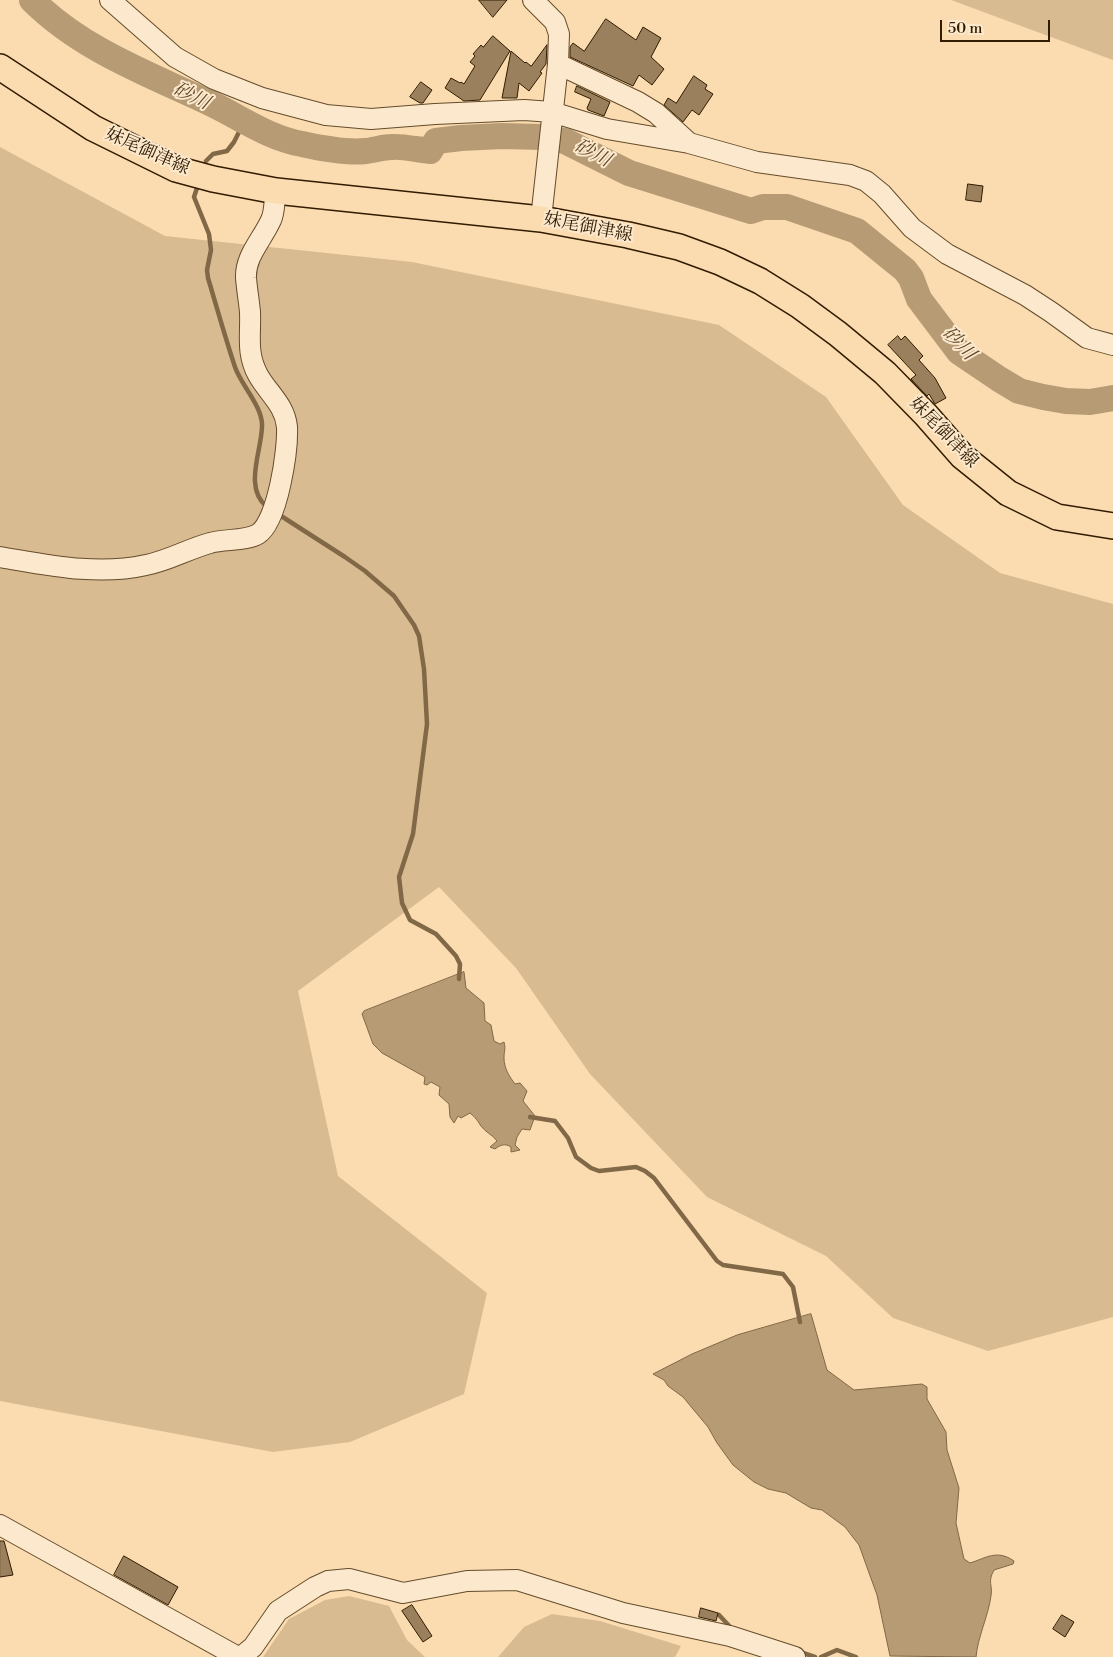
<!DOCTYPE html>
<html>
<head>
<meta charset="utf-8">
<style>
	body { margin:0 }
	#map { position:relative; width:1113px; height:1657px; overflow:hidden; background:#fbdcb0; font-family:"Libre Bodoni",serif }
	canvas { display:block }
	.scale { position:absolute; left:940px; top:20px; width:110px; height:22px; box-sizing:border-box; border:2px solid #311c00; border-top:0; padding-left:6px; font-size:15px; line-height:18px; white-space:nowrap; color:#311c00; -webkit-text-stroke:4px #fce8cc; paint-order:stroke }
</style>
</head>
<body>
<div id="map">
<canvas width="1113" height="1657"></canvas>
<div class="scale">50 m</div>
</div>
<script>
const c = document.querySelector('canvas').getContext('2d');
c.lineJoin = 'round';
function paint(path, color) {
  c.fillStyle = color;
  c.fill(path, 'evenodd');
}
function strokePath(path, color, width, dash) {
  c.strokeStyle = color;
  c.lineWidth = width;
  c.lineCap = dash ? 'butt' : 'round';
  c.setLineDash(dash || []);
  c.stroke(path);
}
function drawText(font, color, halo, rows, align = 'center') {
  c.font = font + ' "Libre Bodoni","Noto Serif JP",serif';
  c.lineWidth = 4;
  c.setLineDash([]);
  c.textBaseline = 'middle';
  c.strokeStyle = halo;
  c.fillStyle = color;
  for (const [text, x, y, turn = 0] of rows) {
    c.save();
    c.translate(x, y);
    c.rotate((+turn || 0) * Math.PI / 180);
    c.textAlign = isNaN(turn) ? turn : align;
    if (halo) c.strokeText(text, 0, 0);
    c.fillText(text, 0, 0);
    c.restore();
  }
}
paint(new Path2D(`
	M951,0H1113V60Z
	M0,147L165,236L412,262L719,325L826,397L903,505L1000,573L1113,604V1317L988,1351L893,1318L826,1256L707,1197L590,1074L516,968L439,887L298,991L338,1176L487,1293L464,1394L350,1442L273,1452L0,1401Z
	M349,1596L389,1606L407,1640L425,1657H263L289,1619L325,1600Z
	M552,1614L600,1621L681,1646L675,1657H498L524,1627Z`), '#d9bb92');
const water = new Path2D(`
	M464,972L466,988L484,1003L485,1021L491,1025L494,1041L500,1044L504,1042C506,1049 504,1051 504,1058C504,1068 509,1076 515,1084L520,1083L527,1091L523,1101L535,1116L530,1130L522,1129L517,1137L515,1145L520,1150L511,1152V1147C505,1143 500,1145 495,1149L490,1147L497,1141C493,1135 485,1132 481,1126C477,1120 476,1118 470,1113L461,1118L458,1116L454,1123L450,1117L449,1104L439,1095L440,1087L431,1082L427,1085L424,1084L425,1077L382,1053L373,1044L362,1014L364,1011Z
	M811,1314L827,1370L854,1390L922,1384L927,1387V1399L946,1432L947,1450L959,1488L956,1523L964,1559L970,1563C986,1558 997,1549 1014,1561L1013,1564L994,1570C987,1583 993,1584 991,1596C988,1617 978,1636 976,1657L890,1656L877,1595L859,1545L845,1527L822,1510L811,1508L786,1493L768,1489L754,1482L733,1465L717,1443L708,1427L683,1397L668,1386L664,1380L653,1374L692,1354L737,1335Z`);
paint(water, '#b69b74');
strokePath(water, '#816846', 1);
strokePath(new Path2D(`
	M206,161L213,154L227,151L234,142L245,120
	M198,185L194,197L209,234L211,250L207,270L208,278C217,308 225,337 235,367C241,385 263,407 262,426C262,450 243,488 267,507
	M278,514L345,557L365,571L394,596L414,625L419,636L424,669L427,724L413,834L399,877L402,903L410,920L436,934L456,956L460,964L459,979
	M530,1117L555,1121L568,1138L576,1157L591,1168L599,1171L636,1167L645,1171L654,1178L717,1261L723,1265L783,1274L793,1287L800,1322
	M719,1615L733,1630
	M800,1652L815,1657
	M821,1657L837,1650L856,1657`), '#816846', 4.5);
strokePath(new Path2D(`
	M32,0C82,50 149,74 212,104C241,118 269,138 302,144C320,148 347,153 366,151C375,150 383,147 392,147C402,146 419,150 430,151L436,141L461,138L502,136L542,137L565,141L629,173L751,211L763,207H787L857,231L905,270L911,278L919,299L959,352L999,379L1019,391L1043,397L1066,401L1090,402L1113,398`), '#b69b74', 26);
const building = new Path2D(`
	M479,0H507L493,17Z
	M606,19L636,40L643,27L661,38L651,57L664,69L652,85L639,75L633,86L570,57V47L573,43L584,51Z
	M493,36L510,51L480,100L464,101L445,88L451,78L460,83L461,82L464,84L475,66L470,62L475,56L473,54L481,45L483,47Z
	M547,45L546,64L540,72L542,73L529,91L519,83L517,98H502L511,51L525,63L526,62L531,66Z
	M694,76L707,85L705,89L713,94L699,115L692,110L683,122L664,105L668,98L676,103Z
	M421,82L432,90L423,103H420L410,97Z
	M577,86L610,102L604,116L588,110L587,108L591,99L575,92Z
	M968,184L983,186L981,202L966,200Z
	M898,336L901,340L905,336L923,356L919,360L935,378L946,398L935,404L929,394L927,396L911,379L916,375L888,345Z
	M0,1541H4L13,1575L0,1577Z
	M124,1556L178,1587L168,1605L114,1575Z
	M412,1605L432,1636L423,1642L402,1611Z
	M701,1608L718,1613L716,1621L699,1617Z
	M1062,1615L1074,1622L1065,1637L1053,1629Z`);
paint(building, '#9a805c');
strokePath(building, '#311c00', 1);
const minor = new Path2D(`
	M110,0L175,57L214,79L262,98L326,115L371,119L435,114L524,110L552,112L607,129L689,143L757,162L850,175L866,181L882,194L912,228L947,254L1025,295L1051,312L1087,338L1113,345
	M533,0L555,22L559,34L558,64L541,219
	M558,64L638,102L656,113L689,143
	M0,557C48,565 97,576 146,565C168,561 188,549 210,543C223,539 247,541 258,534C278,521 288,450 287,427C285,405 268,393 258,375C246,353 251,335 250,312C249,301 247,290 246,278C245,256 262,240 271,220C275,212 274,200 276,191
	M0,1525L238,1657
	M241,1657L253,1647L278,1611L315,1587L328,1581L349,1579L403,1593L467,1581L517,1580L623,1613L730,1636L795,1657`);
const major = new Path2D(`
	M0,67L93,128L176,169L213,179L276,191L541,219L628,235L679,247L720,262L760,281L800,306L838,334L885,373L926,415L962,456L1008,493L1057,517L1113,526`);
strokePath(minor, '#644c2c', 22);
strokePath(major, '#311c00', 28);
strokePath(minor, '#fce8cc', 20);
strokePath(major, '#fbdcb0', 25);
drawText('18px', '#311c00', '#fce8cc', [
	["妹尾御津線",147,152,24],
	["妹尾御津線",588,228,11],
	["妹尾御津線",943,433,46]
]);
drawText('italic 19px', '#604829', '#fce8cc', [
	["砂川",191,97,26],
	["砂川",592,154,27],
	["砂川",958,344,46]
]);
</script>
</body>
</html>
